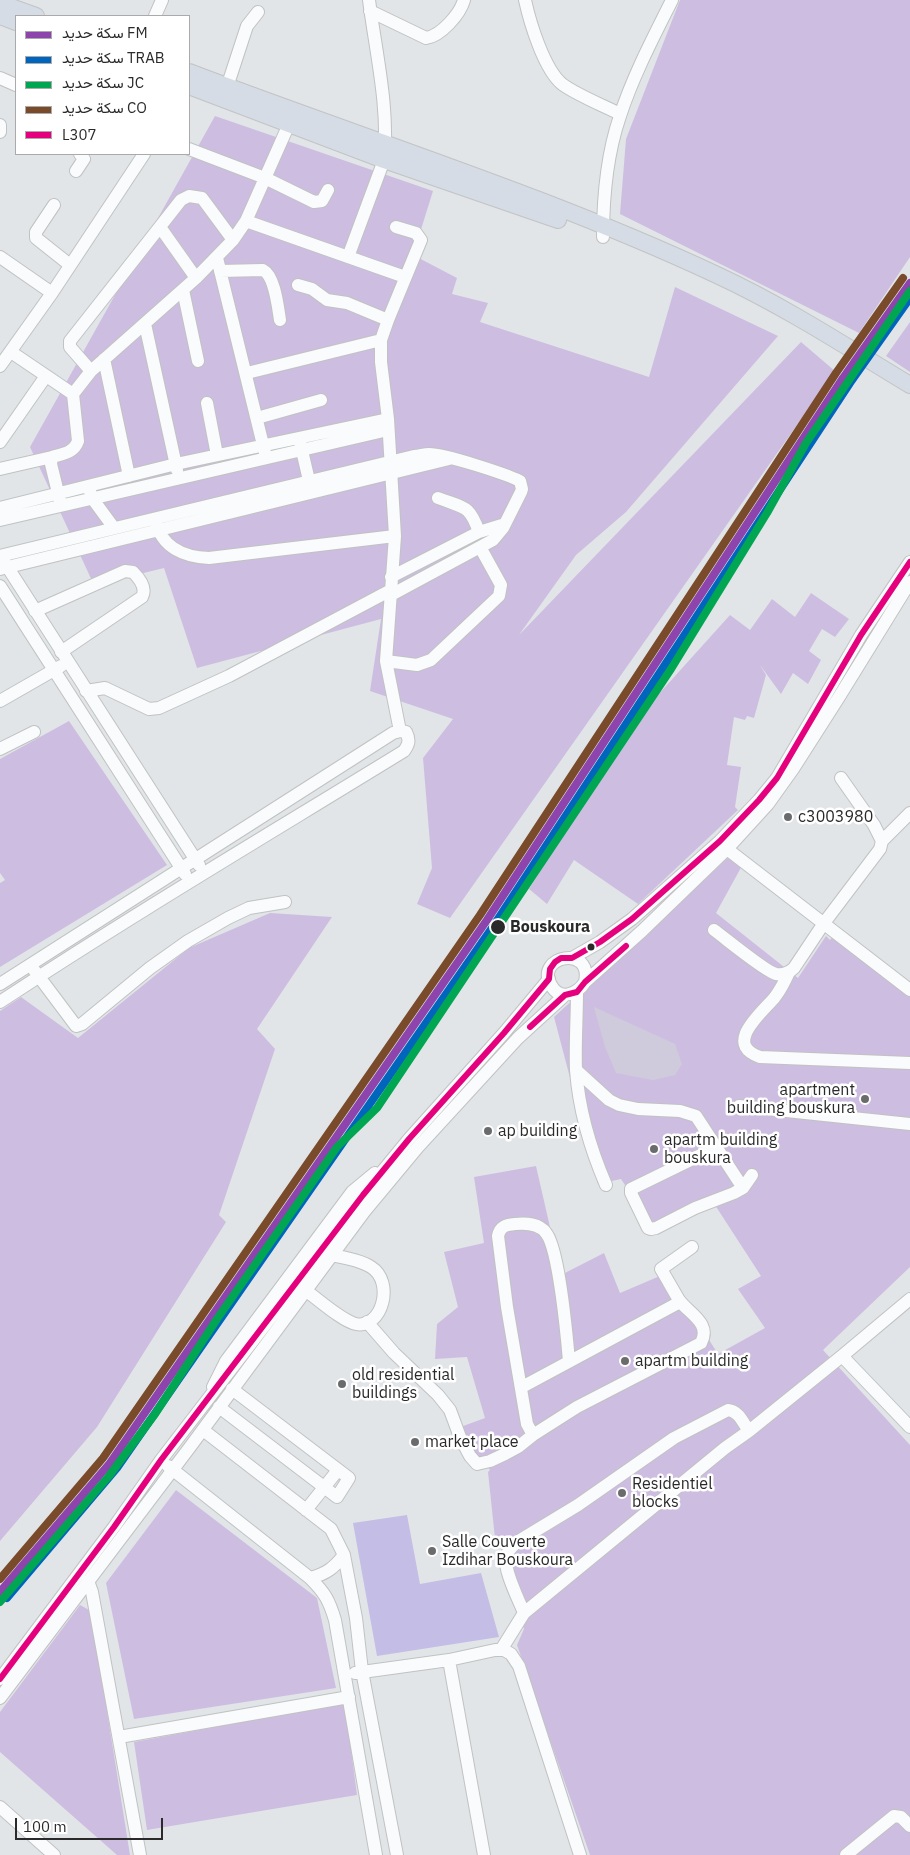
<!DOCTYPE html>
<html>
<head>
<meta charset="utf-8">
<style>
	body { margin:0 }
	#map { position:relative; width:910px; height:1855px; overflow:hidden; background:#e1e5e8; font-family:"IBM Plex Sans",Vazirmatn,sans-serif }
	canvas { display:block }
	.legend { position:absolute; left:15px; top:15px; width:175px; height:140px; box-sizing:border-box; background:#fff; border:1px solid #aaa; margin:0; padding:6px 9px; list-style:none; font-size:15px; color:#2a2a2a }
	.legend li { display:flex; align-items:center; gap:10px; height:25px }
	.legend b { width:25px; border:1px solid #aaa }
	.scale { position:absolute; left:15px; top:1818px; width:148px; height:22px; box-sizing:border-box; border:2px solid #2a2a2a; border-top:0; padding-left:6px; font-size:15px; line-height:18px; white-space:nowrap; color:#2a2a2a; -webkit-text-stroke:4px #fff; paint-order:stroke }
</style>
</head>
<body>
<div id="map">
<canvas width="910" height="1855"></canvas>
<ul class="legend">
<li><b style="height:6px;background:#8e44ad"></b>سكة حديد FM</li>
<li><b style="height:6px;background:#0065bd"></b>سكة حديد TRAB</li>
<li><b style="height:6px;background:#00a651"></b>سكة حديد JC</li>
<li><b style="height:6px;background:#7a4b2a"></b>سكة حديد CO</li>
<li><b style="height:6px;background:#e5007d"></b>L307</li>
</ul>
<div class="scale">100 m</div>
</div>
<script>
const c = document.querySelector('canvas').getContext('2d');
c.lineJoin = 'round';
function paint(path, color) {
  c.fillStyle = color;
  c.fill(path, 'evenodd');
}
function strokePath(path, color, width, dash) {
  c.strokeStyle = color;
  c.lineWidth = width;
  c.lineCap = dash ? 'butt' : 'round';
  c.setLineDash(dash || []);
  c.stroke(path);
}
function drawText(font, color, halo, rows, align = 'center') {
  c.font = font + ' "IBM Plex Sans",sans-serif';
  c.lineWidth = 5;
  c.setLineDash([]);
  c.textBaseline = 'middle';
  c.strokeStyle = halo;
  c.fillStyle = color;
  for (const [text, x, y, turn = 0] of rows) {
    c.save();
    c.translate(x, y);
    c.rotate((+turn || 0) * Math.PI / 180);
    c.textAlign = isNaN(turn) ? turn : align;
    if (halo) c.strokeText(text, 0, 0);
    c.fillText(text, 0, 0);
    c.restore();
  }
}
paint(new Path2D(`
	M680,0H910V257L859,333L620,214L626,139Z
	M215,116L433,191L413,255L457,278L452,294L488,303L480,322L649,377L675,287L778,336L626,512L576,555L519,635L801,342L835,371L450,918L417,904L432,868L423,758L453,719L370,691L381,619L197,668L164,568L94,585L30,447Z
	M910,322V372L886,356Z
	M811,593L849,619L835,637L822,629L809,651L821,660L808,684L793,673L781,694L760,665L766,675L754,718L747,716L745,720L734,717L727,765L741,767L735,807L738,810L638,904L574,860L547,904L529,889L551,854L657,696L730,615L750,630L772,599L795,617Z
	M69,721L167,865L0,967V883L5,880L0,873V759Z
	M731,855L743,864L716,913L798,978L826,936L830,940L836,932L910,995V1267L823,1350L910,1445V1855H590L517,1645L524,1629L513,1601L506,1542L496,1548L488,1472L490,1470L455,1429L485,1418L467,1357L435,1359L437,1324L458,1307L444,1252L484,1243L474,1177L536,1166L561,1275L604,1253L620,1293L667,1273L718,1354L765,1328L738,1289L761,1276L713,1202L655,1230L621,1179L598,1184L554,1017Z
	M270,913L332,917L257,1029L275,1049L219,1215L226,1222L97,1427L0,1541V1011L21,997L78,1038L189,948Z
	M176,1490L317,1598L336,1688L134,1719L106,1583Z
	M80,1605L91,1611L130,1855H117L0,1752V1712Z
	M345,1703L357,1795L147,1830L134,1742Z`), '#cdbee1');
paint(new Path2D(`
	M594,1007L675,1044L682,1064L675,1075L653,1080L616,1073L605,1047Z`), '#cfcbdc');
paint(new Path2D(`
	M407,1515L420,1584L481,1573L499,1637L377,1656L353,1523Z`), '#c4bde5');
const minor = new Path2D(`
	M525,0C530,23 544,69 562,84C575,94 604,106 620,114
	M370,11L426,38C441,36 460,14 464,0
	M155,16L162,0
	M0,78L16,85
	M227,87L247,26L258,12
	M0,125V132
	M189,149L265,178L314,202L322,201L328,190
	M76,171L84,159L80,154
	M54,205L36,232V238L70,265
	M246,221L405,277
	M160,227L196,278
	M396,227L416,233L421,240L388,320L381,340V362L388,419L395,536L386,661L400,731
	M603,237C603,197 607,154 620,116C633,76 653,38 672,0
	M0,257L52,293
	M348,257L384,160C389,106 376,54 369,0
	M217,258L265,453
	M220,271L263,270C275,276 278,308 280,320
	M298,285L312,289L327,300L347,303L388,320
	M183,290L198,361
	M145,324L177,470
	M11,352L73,394
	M104,359L129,476
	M0,366L52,293L144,154
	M91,371L70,347V341L181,200L189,196L202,198L233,240
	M247,373L381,340
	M207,403L217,455
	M257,418L321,400
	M0,442L46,376
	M300,442L311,489
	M0,469L52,457
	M90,491L92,498L114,528
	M438,498C464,508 469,504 479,532
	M61,505L51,464L52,457C62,454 74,453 78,441L73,394L91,371L196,278L233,240L246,221L289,124
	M0,508L176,464L388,419
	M0,520L388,430
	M156,522C162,548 185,557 209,558L395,536
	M0,556L414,456C419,456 424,454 429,454C445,454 506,474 520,481L522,489L521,492L503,528L493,540L391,595
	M3,560L199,865
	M0,569L449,459
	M391,577L479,532L505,524
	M0,586L185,874
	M35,611L125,571L133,572C140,579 147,588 142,597L61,652
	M386,661L417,665L431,660L499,596L501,585L480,547
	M86,691L105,688L149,709L159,708L229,676L391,590
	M0,701L61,666
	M0,749L34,732
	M841,778L874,825L882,841
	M727,849L910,990
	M714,930C725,938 766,972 776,974C783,975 789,973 794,968L824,923L880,849L882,841L910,813
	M572,958L600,942L632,919L720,841L759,800L777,778L861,635L910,562
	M34,970L76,1026L82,1024L150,968L188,941L228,918L249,908L285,902
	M789,972C785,981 781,989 775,997C763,1012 722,1044 760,1057L910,1063
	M585,982C593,944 534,956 551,985C559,1001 577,995 585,982L642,931L727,849L768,804L793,769L839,697L910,582
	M0,984L393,733L400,731L406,732C410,740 409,744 404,751C269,834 132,915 0,1002
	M577,992C577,1018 575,1044 576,1070C579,1110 590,1148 606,1185
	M576,1070L609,1100L619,1105L638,1109L680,1111L696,1116L743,1188
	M739,1106L910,1124
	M715,1148L631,1189V1193L648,1228L651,1229L656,1228L695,1208L734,1193L743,1188L752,1175
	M305,1290C318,1299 342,1321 356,1324C382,1329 395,1282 371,1267C360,1260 343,1257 331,1255
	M367,1322L394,1353L438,1395L450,1410L460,1437L470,1456L477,1464L490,1461L505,1454L518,1447L533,1435L527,1424L507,1307L498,1236C500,1226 506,1225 515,1224C526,1223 539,1223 546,1233C559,1249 567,1338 569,1361
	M842,1356L910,1427
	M213,1387L226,1361L352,1192L375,1173
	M522,1387L680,1302
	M219,1407L337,1497L349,1478L232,1389
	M203,1430L331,1529L344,1555L356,1618L362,1671L397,1855
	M749,1431L842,1356L910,1299
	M533,1435L577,1407L701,1343C712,1323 688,1313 679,1300C673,1290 667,1279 661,1269L692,1247
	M168,1466L310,1578C325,1593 329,1600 335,1620L376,1855
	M306,1510L338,1470
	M310,1578C326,1574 334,1568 344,1555
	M88,1581L92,1592L140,1855
	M501,1650L524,1613L725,1448L749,1431C743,1423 739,1411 728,1410L674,1438L578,1505L517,1542C514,1545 509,1549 507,1554C501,1566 519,1600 524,1613
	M449,1660L484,1855
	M355,1673L449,1660L495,1650H504L511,1654L519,1666L580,1855
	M0,1679L114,1527L161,1460L282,1303L363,1195L409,1139L504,1033L549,979
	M0,1698L190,1447L364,1212L418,1147L518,1038L565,995
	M119,1737L349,1697
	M0,1807L54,1855
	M846,1855L894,1816L901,1817L910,1826`);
const major = new Path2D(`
	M0,3L36,16
	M0,16L16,22
	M189,72C365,139 546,195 717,275C784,306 847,347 910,385
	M189,86L384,160L558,220`);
strokePath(minor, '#c1c2c2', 14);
strokePath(major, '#c2c3c4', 18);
strokePath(minor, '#fafbfc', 12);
strokePath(major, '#d5dce5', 16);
strokePath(new Path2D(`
	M530,1027L565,995L577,992L585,982L626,946
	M0,1679L114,1527L161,1460L363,1195L409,1139L504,1033L549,979L550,969L555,962L561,958H572L600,942L632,919L720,841L759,800L777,778L861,635L910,562`), '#e5007d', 6);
strokePath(new Path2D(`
	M0,1592L110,1463L487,920L843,378L910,283`), '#8e44ad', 8);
strokePath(new Path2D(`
	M7,1598L117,1468L494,925L850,383L910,298`), '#0065bd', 8);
strokePath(new Path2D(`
	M0,1602L109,1476L155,1414L217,1319L337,1147L377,1108L671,669L767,513L806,443L910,291`), '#00a651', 8);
strokePath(new Path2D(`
	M0,1579L103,1458L480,915L836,373L903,278`), '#7a4b2a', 8);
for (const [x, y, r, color] of [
	[788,817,5,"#6a6b6c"],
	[498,927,8,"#2a2a2a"],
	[591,947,4.5,"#2a2a2a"],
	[865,1099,5,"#6a6b6c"],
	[488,1131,5,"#6a6b6c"],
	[654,1149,5,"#6a6b6c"],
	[625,1361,5,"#6a6b6c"],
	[342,1384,5,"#6a6b6c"],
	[415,1442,5,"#6a6b6c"],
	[622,1493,5,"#6a6b6c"],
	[432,1551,5,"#6a6b6c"]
]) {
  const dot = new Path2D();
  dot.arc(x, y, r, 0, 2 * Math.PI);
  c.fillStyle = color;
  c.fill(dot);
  strokePath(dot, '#fff', 2);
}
drawText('16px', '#2a2a2a', '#fff', [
	["c3003980",798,817],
	["apartment",855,1090,"right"],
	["building bouskura",855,1108,"right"],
	["ap building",498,1131],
	["apartm building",664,1140],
	["bouskura",664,1158],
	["apartm building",635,1361],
	["old residential",352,1375],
	["buildings",352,1393],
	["market place",425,1442],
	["Residentiel",632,1484],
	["blocks",632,1502],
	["Salle Couverte",442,1542],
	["Izdihar Bouskoura",442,1560]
], 'left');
drawText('bold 16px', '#2a2a2a', '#fff', [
	["Bouskoura",510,927]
], 'left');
</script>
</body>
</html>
